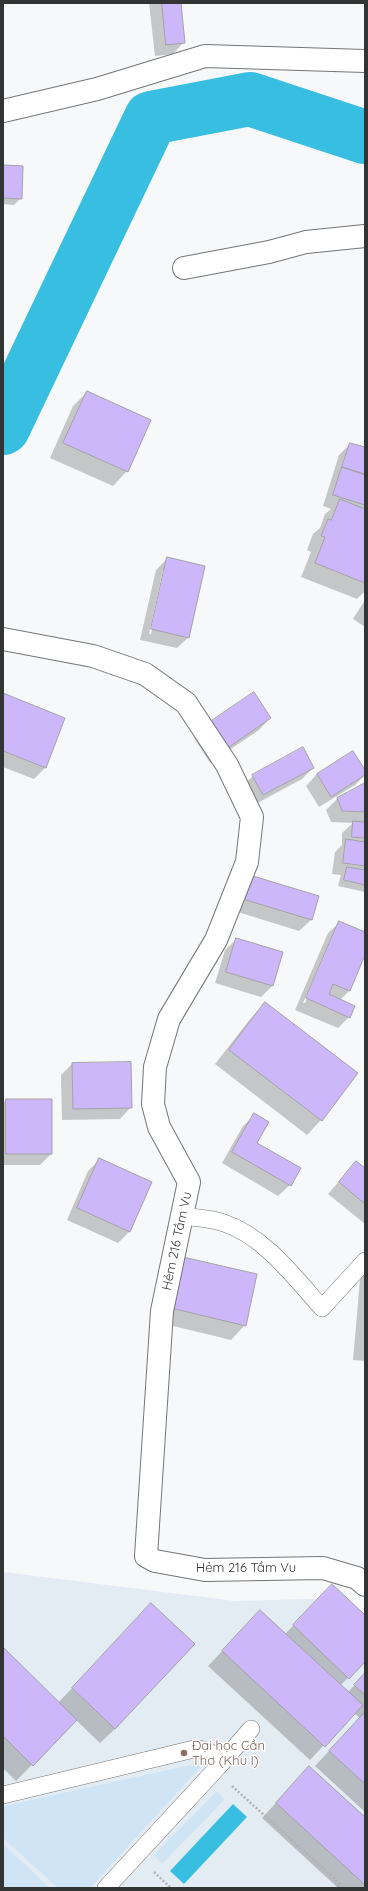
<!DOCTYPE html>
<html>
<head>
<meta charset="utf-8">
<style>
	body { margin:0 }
	#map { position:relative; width:368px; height:1891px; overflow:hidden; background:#f7f8fa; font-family:Quicksand,sans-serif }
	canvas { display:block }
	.frame { position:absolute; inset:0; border:4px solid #333434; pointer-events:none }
</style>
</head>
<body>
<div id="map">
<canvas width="368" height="1891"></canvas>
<div class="frame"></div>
</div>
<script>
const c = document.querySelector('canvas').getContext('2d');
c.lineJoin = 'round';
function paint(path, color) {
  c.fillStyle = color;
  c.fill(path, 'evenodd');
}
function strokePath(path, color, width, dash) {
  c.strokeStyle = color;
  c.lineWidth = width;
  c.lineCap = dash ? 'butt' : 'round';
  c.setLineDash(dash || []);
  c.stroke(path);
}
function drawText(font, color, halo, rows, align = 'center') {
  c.font = font + ' Quicksand,sans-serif';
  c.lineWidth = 3;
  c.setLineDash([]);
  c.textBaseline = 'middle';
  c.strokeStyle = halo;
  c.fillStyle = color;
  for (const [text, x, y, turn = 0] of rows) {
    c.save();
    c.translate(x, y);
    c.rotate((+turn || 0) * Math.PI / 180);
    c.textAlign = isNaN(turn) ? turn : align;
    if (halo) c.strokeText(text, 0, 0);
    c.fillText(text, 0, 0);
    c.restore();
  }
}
paint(new Path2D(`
	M3,1572L235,1601L342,1598L365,1618V1888H3Z`), '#e4ecf3');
paint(new Path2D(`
	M205,1762L90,1888H58L3,1838V1806Z
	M217,1791L225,1799L162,1864L154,1855Z
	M3,1844L50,1888H51H3Z`), '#cfe4f5');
paint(new Path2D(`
	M233,1804L247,1817L184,1884L170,1871Z`), '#38bee0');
paint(new Path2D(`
	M149,3H180L184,42L173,54L155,56Z
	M3,166L21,198L14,205L3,204Z
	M87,392L127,471L113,486L50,458L73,406Z
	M350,444L365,448V506L362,509L365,510V591L357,599L301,577L311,552L307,550L313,534L320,528L325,514L331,509L323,506L339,455Z
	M167,559L189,637L177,648L140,640L156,570ZM163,570H165L151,634H149Z
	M365,600V627L353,619Z
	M3,695L64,718L45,768L34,779L3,767Z
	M270,718L259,730L210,763L194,738L205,727Z
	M353,752L365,775L355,785L319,807L306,786L317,774Z
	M313,768L302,779L252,806L241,787L253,776Z
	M365,785V892L338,886L341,875L332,874L335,852L342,845V833L353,823L331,822L326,810L337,799Z
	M232,885L311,920L299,931L225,908Z
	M340,922L365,933V953L349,991L340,1000L349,1017L338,1028L295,1010L328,933ZM333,934H335L305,1003H303Z
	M237,939L272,986L261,997L215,983L225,950Z
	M265,1004L321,1120L307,1135L215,1064L251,1018Z
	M130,1063L131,1107L120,1119L62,1120L61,1075L72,1064Z
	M6,1100L51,1154L40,1165H3V1103Z
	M255,1115L256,1143L290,1185L278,1196L222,1163L243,1126Z
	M99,1160L130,1231L118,1243L67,1220L88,1171Z
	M356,1162L365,1170V1224L328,1194Z
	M365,1264V1361L353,1360L361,1268Z
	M168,1273L245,1325L231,1340L157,1322Z
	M318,1600L365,1616V1660L340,1686L348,1692L365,1674V1812L315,1766L360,1718L354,1713L310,1760L208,1666L260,1611L285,1634Z
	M137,1619L115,1729L100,1743L76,1720L16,1781L3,1768V1649L58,1703Z
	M309,1767L365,1819V1888H338L262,1818Z`), '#0003');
strokePath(new Path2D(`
	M3,428L151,118L250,99L365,137`), '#38bee0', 54);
const building = new Path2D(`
	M162,3H181L185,43L166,45Z
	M3,165L23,166L22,199L3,198Z
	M87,391L151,420L128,472L63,443Z
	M350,443L365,447V474L342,467Z
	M342,467L365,475V505L333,495Z
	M340,499L365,509V583L315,563L325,537L321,536L328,519L331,520Z
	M167,557L205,566L189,638L151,629Z
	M254,692L271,718L222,752L204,726Z
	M3,693L65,718L46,768L3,751Z
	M303,747L314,768L263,795L252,775Z
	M353,751L365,770V775L331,797L317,774Z
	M365,783V812L342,811L337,798Z
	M353,821L365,822V838L352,837Z
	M346,839L365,842V866L343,863Z
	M347,867L365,870V885L344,880Z
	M243,873L319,896L312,920L236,897Z
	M339,921L365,932V955L350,991L333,984L329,994L355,1006L350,1018L306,998Z
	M236,938L283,952L273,986L226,972Z
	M265,1002L358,1073L322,1121L229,1050Z
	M131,1062L132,1108L73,1109L72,1063Z
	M6,1099H52V1154H6Z
	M254,1113L269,1122L257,1143L301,1168L291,1186L232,1152Z
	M99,1158L152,1182L130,1232L77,1208Z
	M356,1161L365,1168V1204L339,1182Z
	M183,1257L257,1274L246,1326L171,1308Z
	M332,1584L365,1615V1662L349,1679L293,1625Z
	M151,1603L195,1644L115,1729L72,1688Z
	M260,1610L363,1705L325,1747L222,1651Z
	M3,1647L77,1720L33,1766L3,1736Z
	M365,1673V1695L354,1685Z
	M365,1712V1784L329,1751Z
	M309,1766L365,1817V1885L276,1803Z`);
paint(building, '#ccb7fb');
strokePath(building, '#a3a2a4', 1);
const service = new Path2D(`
	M182,1216C195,1218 211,1218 224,1223C264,1236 295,1278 322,1308L365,1261
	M218,1767L251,1729
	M3,1795L194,1749C210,1749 213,1753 218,1767L106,1888`);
const minor = new Path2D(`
	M3,111L97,89L205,56L365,61
	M184,268L269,252L306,242L365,236
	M3,639L93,656L145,674L186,703L227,765L252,817L247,862L216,940L169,1019L155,1067L153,1104L159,1127L189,1182L162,1311L146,1556L155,1561L205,1570L323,1568L357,1578L365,1585`);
strokePath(service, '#737576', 18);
strokePath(minor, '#737576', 24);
strokePath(new Path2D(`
	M232,1786L340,1884L336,1888
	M154,1872L171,1888`), '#b1b2b3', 2.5, [2, 2]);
strokePath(service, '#fff', 17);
strokePath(minor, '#fff', 22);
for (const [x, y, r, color] of [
	[184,1753,4,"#8d6e63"]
]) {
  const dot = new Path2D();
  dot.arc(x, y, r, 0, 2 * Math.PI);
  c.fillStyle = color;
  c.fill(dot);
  strokePath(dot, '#fff', 1.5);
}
drawText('13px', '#333434', '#fff', [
	["Hẻm 216 Tầm Vu",177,1241,-78],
	["Hẻm 216 Tầm Vu",246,1568]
]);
drawText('13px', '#785e54', '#fff', [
	["Đại học Cần",192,1746],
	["Thơ (Khu I)",192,1761]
], 'left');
</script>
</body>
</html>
